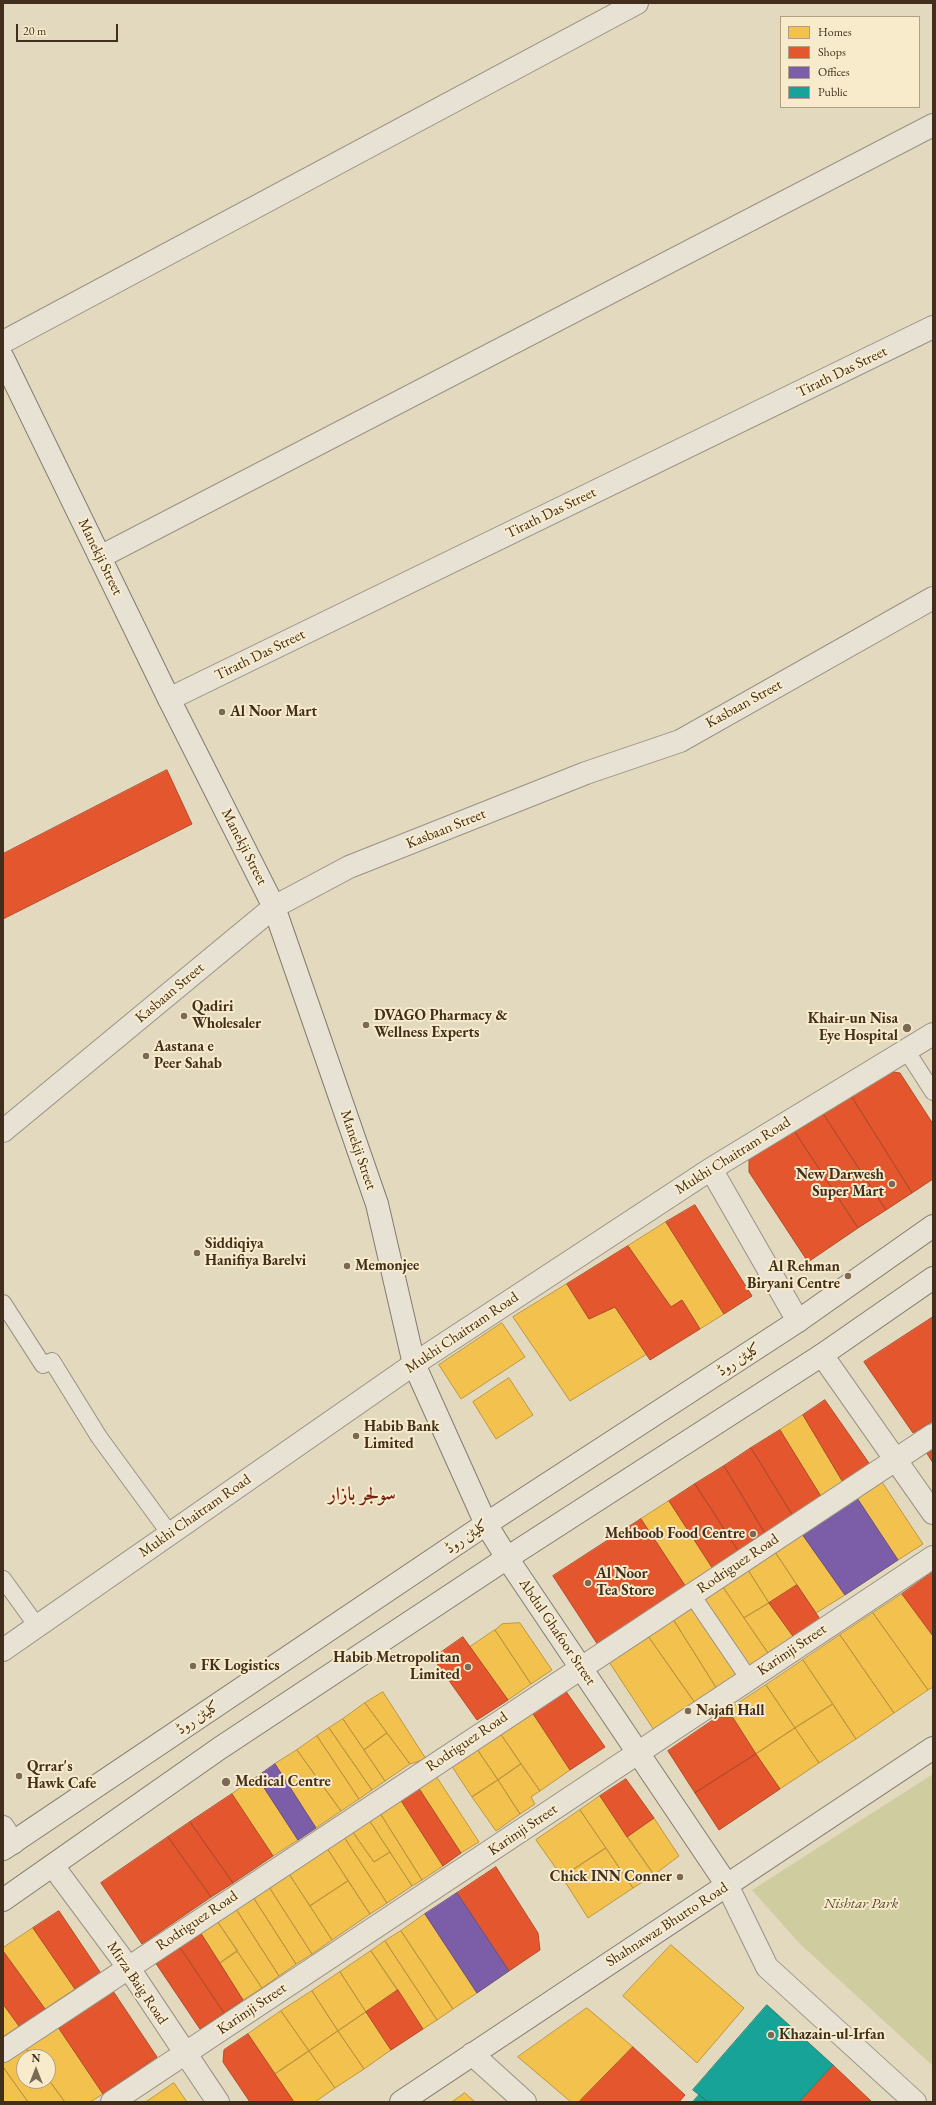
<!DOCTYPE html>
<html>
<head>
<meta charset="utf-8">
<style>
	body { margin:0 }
	#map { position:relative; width:936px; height:2105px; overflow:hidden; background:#e3d9be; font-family:"EB Garamond",serif }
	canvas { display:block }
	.frame { position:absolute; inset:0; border:4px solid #422e1c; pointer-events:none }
	.legend { position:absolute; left:780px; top:16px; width:140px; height:92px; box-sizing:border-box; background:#f7ebcb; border:1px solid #af9f85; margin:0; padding:5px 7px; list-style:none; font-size:12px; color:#422e1c }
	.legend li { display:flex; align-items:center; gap:8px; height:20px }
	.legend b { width:20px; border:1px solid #af9f85 }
	.north { position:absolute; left:16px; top:2049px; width:40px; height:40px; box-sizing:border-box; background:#f7ebcb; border:1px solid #af9f85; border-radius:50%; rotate:0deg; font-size:11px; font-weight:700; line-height:16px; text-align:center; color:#422e1c }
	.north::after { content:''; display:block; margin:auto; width:14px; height:18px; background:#7a6a55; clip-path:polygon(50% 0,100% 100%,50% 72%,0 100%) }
	.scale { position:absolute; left:16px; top:24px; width:102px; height:18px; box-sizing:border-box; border:2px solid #422e1c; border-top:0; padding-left:5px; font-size:12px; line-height:14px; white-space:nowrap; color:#422e1c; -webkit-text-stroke:3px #f7ebcb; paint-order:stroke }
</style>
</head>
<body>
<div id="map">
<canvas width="936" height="2105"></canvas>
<div class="frame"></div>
<ul class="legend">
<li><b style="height:11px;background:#f2c14e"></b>Homes</li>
<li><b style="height:11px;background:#e4572e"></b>Shops</li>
<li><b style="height:11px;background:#7b5ea7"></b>Offices</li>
<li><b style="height:11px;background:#17a398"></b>Public</li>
</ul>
<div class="north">N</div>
<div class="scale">20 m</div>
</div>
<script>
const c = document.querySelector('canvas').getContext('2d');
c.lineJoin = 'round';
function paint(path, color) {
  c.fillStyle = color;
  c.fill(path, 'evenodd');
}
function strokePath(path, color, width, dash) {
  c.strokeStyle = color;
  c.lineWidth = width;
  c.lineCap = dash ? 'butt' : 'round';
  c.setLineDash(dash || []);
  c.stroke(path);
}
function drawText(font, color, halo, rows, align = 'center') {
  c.font = font + ' "EB Garamond",Amiri,serif';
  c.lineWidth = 4;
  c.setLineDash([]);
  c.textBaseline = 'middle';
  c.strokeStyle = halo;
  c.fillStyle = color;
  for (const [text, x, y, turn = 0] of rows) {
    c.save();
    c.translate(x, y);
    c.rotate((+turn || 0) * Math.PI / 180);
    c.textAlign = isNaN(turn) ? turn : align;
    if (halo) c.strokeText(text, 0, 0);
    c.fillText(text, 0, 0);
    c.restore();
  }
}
paint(new Path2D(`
	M933,1774V2066L799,1943L752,1890Z`), '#cfcca0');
const homes = new Path2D(`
	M666,1222L724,1314L700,1329L682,1300L671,1307L628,1246Z
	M567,1284L589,1319L615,1307L647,1354L570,1401L513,1317Z
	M502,1323L525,1357L461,1399L439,1365Z
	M509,1378L533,1415L496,1439L473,1402Z
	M803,1415L844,1484L822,1498L780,1430Z
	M882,1482L923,1544L898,1560L857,1498Z
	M669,1501L713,1569L686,1587L641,1519Z
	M802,1534L845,1595L816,1613L775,1552Z
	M775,1552L797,1585L769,1603L748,1570Z
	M748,1570L769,1603L744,1618L723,1587Z
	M723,1587L770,1656L749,1669L702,1600Z
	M902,1594L933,1636V1687L928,1690L873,1613Z
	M769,1603L795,1639L770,1656L744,1618Z
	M694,1606L740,1675L717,1689L673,1619Z
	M873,1613L928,1690L894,1713L840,1635Z
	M673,1619L717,1689L695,1703L648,1636Z
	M520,1623L552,1670L531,1684L495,1630L502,1624Z
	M495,1630L531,1684L508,1700L470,1647Z
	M840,1635L894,1713L856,1739L803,1660Z
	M648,1636L695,1703L654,1730L609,1662Z
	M803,1660L833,1704L795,1728L766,1685Z
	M766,1685L795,1728L756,1754L728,1710Z
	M383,1692L426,1759L410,1764L365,1703Z
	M365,1703L387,1733L364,1750L343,1719Z
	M833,1704L856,1739L819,1763L795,1728Z
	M532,1712L570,1770L540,1791L500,1733Z
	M343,1719L385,1781L372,1790L329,1728Z
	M329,1728L372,1790L359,1799L317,1736Z
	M795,1728L819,1763L780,1789L756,1754Z
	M387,1733L410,1764L385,1781L364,1750Z
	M500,1733L521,1764L498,1780L477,1749Z
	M317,1736L359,1799L341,1811L297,1750Z
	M477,1749L498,1780L472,1797L451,1765Z
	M297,1750L341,1811L316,1828L275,1764Z
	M521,1764L540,1791L531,1797L535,1804L520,1814L498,1780Z
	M436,1776L479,1842L461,1853L418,1787Z
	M257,1777L298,1840L273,1856L232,1794Z
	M498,1780L520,1814L496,1831L472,1797Z
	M600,1796L654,1875L633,1888L580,1810Z
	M400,1799L443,1866L422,1880L380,1813Z
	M580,1810L606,1848L562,1877L536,1840Z
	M380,1813L422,1880L412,1886L369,1820Z
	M654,1818L679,1856L654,1875L627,1837Z
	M369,1820L390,1852L374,1862L352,1831Z
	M352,1831L374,1862L390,1852L412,1886L387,1903L344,1837Z
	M344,1837L387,1903L370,1914L327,1848Z
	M327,1848L348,1881L310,1906L289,1874Z
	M606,1848L633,1888L588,1918L562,1877Z
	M289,1874L332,1940L312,1954L269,1887Z
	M348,1881L370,1914L332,1940L310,1906Z
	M269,1887L312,1954L296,1964L253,1897Z
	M253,1897L296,1964L279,1976L236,1909Z
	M236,1909L279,1976L262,1988L217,1921Z
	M425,1914L477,1993L453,2009L401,1931Z
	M217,1921L238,1951L220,1963L200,1932Z
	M33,1928L75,1989L45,2009L3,1951V1948Z
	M401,1931L453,2009L437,2020L385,1941Z
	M385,1941L437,2020L423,2029L371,1951Z
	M671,1945L744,2008L697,2063L623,1996Z
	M237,1951L262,1988L243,2000L220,1963Z
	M371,1951L398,1990L366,2012L340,1972Z
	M340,1972L366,2012L338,2031L312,1991Z
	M312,1991L338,2031L309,2051L281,2011Z
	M3,2004L19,2026L3,2037Z
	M587,2008L633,2047L579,2102H571L518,2057Z
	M281,2011L309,2051L275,2074L248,2034Z
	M366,2012L391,2050L364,2069L338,2031Z
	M58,2027L103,2094L90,2102H65L48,2079V2057H32L26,2048Z
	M338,2031L364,2069L335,2088L309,2051Z
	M26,2048L32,2057H24V2081H48V2079L65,2102H28L3,2067V2064Z
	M309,2051L335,2088L315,2102H294L275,2074Z
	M3,2067L28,2102H3Z
	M174,2083L187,2102H146Z
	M465,2093L475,2102H452Z`);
paint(homes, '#f2c14e');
strokePath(homes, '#bd953f', 1);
const shops = new Path2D(`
	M167,770L192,824L3,919V854Z
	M887,1071L900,1073L933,1124V1179L912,1193L850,1094Z
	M850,1094L912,1193L886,1210L822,1112Z
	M822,1112L886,1210L858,1228L793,1129Z
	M793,1129L858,1228L808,1262L749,1172V1157Z
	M695,1205L752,1296L724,1314L666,1222Z
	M628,1246L671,1307L682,1300L700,1329L650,1360L615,1307L589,1319L567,1284Z
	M933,1317V1421L913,1433L864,1362Z
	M825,1400L871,1466L844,1484L803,1415Z
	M780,1430L822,1498L793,1516L751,1448Z
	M933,1447V1463L926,1452Z
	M751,1448L793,1516L766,1535L724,1466Z
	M724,1466L766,1535L739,1552L695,1484Z
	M695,1484L739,1552L713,1569L669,1501Z
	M641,1519L686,1587L598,1645L553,1576Z
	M933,1572V1636L902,1594Z
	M797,1585L822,1622L795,1639L769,1603Z
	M463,1637L508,1700L477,1720L433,1658Z
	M565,1690L605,1747L570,1770L532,1712Z
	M728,1710L756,1754L695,1793L668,1751Z
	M756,1754L780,1789L719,1830L695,1793Z
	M626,1779L654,1818L627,1837L600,1796Z
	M418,1787L461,1853L443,1866L400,1799Z
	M232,1794L273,1856L233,1883L190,1822Z
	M190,1822L233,1883L211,1897L168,1837Z
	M168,1837L211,1897L142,1944L101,1883Z
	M496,1867L538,1933L540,1950L509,1971L457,1893Z
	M59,1911L100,1972L75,1989L33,1928Z
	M200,1932L243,2000L224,2013L179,1946Z
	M179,1946L224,2013L200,2029L155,1962Z
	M3,1951L45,2009L19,2026L3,2004Z
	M398,1990L423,2029L391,2050L366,2012Z
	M113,1991L157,2057L103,2094L58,2027Z
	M248,2034L275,2074L294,2102H250L223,2062L224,2050Z
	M633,2047L685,2095L679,2102H579Z
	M833,2065L872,2102H799Z`);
paint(shops, '#e4572e');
strokePath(shops, '#b34b29', 1);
const offices = new Path2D(`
	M857,1498L898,1560L845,1595L802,1534Z
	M275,1764L316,1828L298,1840L257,1777Z
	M457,1893L509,1971L477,1993L425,1914Z`);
paint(offices, '#7b5ea7');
strokePath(offices, '#6a507d', 1);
const public = new Path2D(`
	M767,2005L833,2065L799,2102H708L693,2090Z
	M699,2095L708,2102H693Z`);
paint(public, '#17a398');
strokePath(public, '#248073', 1);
const lane = new Path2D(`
	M906,1050L933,1092
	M3,1303L43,1365L52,1361L99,1437L170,1534
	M3,1579L37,1626
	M692,1595L749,1679`);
const street = new Path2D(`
	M3,342L637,3
	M100,557L933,125
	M169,699L933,327
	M3,1131L274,907L349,867L586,773L680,741L933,598
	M711,1169L798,1321
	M822,1355L933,1513
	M3,1650L414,1364L711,1169L933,1034
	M3,1827L13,1843
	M53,1866L128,1967L218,2102
	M727,1885L767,1967L915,2102
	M3,2051L933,1435
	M472,2054L525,2102
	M112,2102L933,1557`);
const secondary = new Path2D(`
	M3,358L169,699L274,907L377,1204L414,1364L486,1524L507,1558L727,1885
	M3,1849L486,1524L798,1321L933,1226
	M3,1900L220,1748L507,1558L822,1355L933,1278
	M401,2102L933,1748`);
strokePath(lane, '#9a9282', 18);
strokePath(street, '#9a9282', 24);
strokePath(secondary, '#847c6c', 24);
strokePath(lane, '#e8e2d5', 16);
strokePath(street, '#e8e2d5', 22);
strokePath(secondary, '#e8e2d5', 22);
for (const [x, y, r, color] of [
	[222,712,4,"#7a6a55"],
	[184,1016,4,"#7a6a55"],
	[366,1025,4,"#7a6a55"],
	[907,1028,5,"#7a6a55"],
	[146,1056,4,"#7a6a55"],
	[892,1184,4,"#7a6a55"],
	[197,1253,4,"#7a6a55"],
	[347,1266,4,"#7a6a55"],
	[848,1276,4,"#7a6a55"],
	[356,1436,4,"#7a6a55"],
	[753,1534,4,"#7a6a55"],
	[588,1583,4,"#7a6a55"],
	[193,1666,4,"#7a6a55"],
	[468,1667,4,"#7a6a55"],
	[688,1711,4,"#7a6a55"],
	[19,1776,4,"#7a6a55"],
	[226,1782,5,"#7a6a55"],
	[680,1877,4,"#7a6a55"],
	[771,2035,4,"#7a6a55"]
]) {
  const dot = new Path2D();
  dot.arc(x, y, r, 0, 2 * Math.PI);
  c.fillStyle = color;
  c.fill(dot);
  strokePath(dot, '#f7ebcb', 1.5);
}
drawText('15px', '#422e1c', '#f7ebcb', [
	["Tirath Das Street",842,372,-26],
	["Tirath Das Street",551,513,-26],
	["Manekji Street",100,557,64],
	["Tirath Das Street",260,655,-26],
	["Kasbaan Street",744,704,-29],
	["Kasbaan Street",446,829,-22],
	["Manekji Street",244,847,63],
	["Kasbaan Street",170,993,-40],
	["Manekji Street",358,1150,71],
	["Mukhi Chaitram Road",733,1156,-32],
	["Mukhi Chaitram Road",462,1333,-34],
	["کلیٹن روڈ",739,1360,-33],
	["Mukhi Chaitram Road",195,1516,-35],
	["کلیٹن روڈ",467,1537,-34],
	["Rodriguez Road",738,1564,-34],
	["Abdul Ghafoor Street",557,1632,56],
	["Karimji Street",792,1650,-34],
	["کلیٹن روڈ",198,1718,-34],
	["Rodriguez Road",467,1742,-34],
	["Karimji Street",523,1830,-34],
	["Rodriguez Road",197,1921,-34],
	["Shahnawaz Bhutto Road",667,1925,-33],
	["Mirza Baig Road",137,1983,56],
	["Karimji Street",252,2009,-34]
]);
drawText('bold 15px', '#422e1c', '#f7ebcb', [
	["Al Noor Mart",230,712],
	["Qadiri",192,1007],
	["Wholesaler",192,1024],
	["DVAGO Pharmacy &",374,1016],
	["Wellness Experts",374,1033],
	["Khair-un Nisa",898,1019,"right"],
	["Eye Hospital",898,1036,"right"],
	["Aastana e",154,1047],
	["Peer Sahab",154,1064],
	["New Darwesh",884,1175,"right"],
	["Super Mart",884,1192,"right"],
	["Siddiqiya",205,1244],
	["Hanifiya Barelvi",205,1261],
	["Memonjee",355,1266],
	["Al Rehman",840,1267,"right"],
	["Biryani Centre",840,1284,"right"],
	["Habib Bank",364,1427],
	["Limited",364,1444],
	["Mehboob Food Centre",745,1534,"right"],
	["Al Noor",596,1574],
	["Tea Store",596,1591],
	["Habib Metropolitan",460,1658,"right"],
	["Limited",460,1675,"right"],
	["FK Logistics",201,1666],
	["Najafi Hall",696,1711],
	["Qrrar's",27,1767],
	["Hawk Cafe",27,1784],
	["Medical Centre",235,1782],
	["Chick INN Conner",672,1877,"right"],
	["Khazain-ul-Irfan",779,2035]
], 'left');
drawText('italic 15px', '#5b4b32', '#f7ebcb', [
	["Nishtar Park",861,1904]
]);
drawText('bold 19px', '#7a1f14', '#f7ebcb', [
	["سولجر بازار",362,1495]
]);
</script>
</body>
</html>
